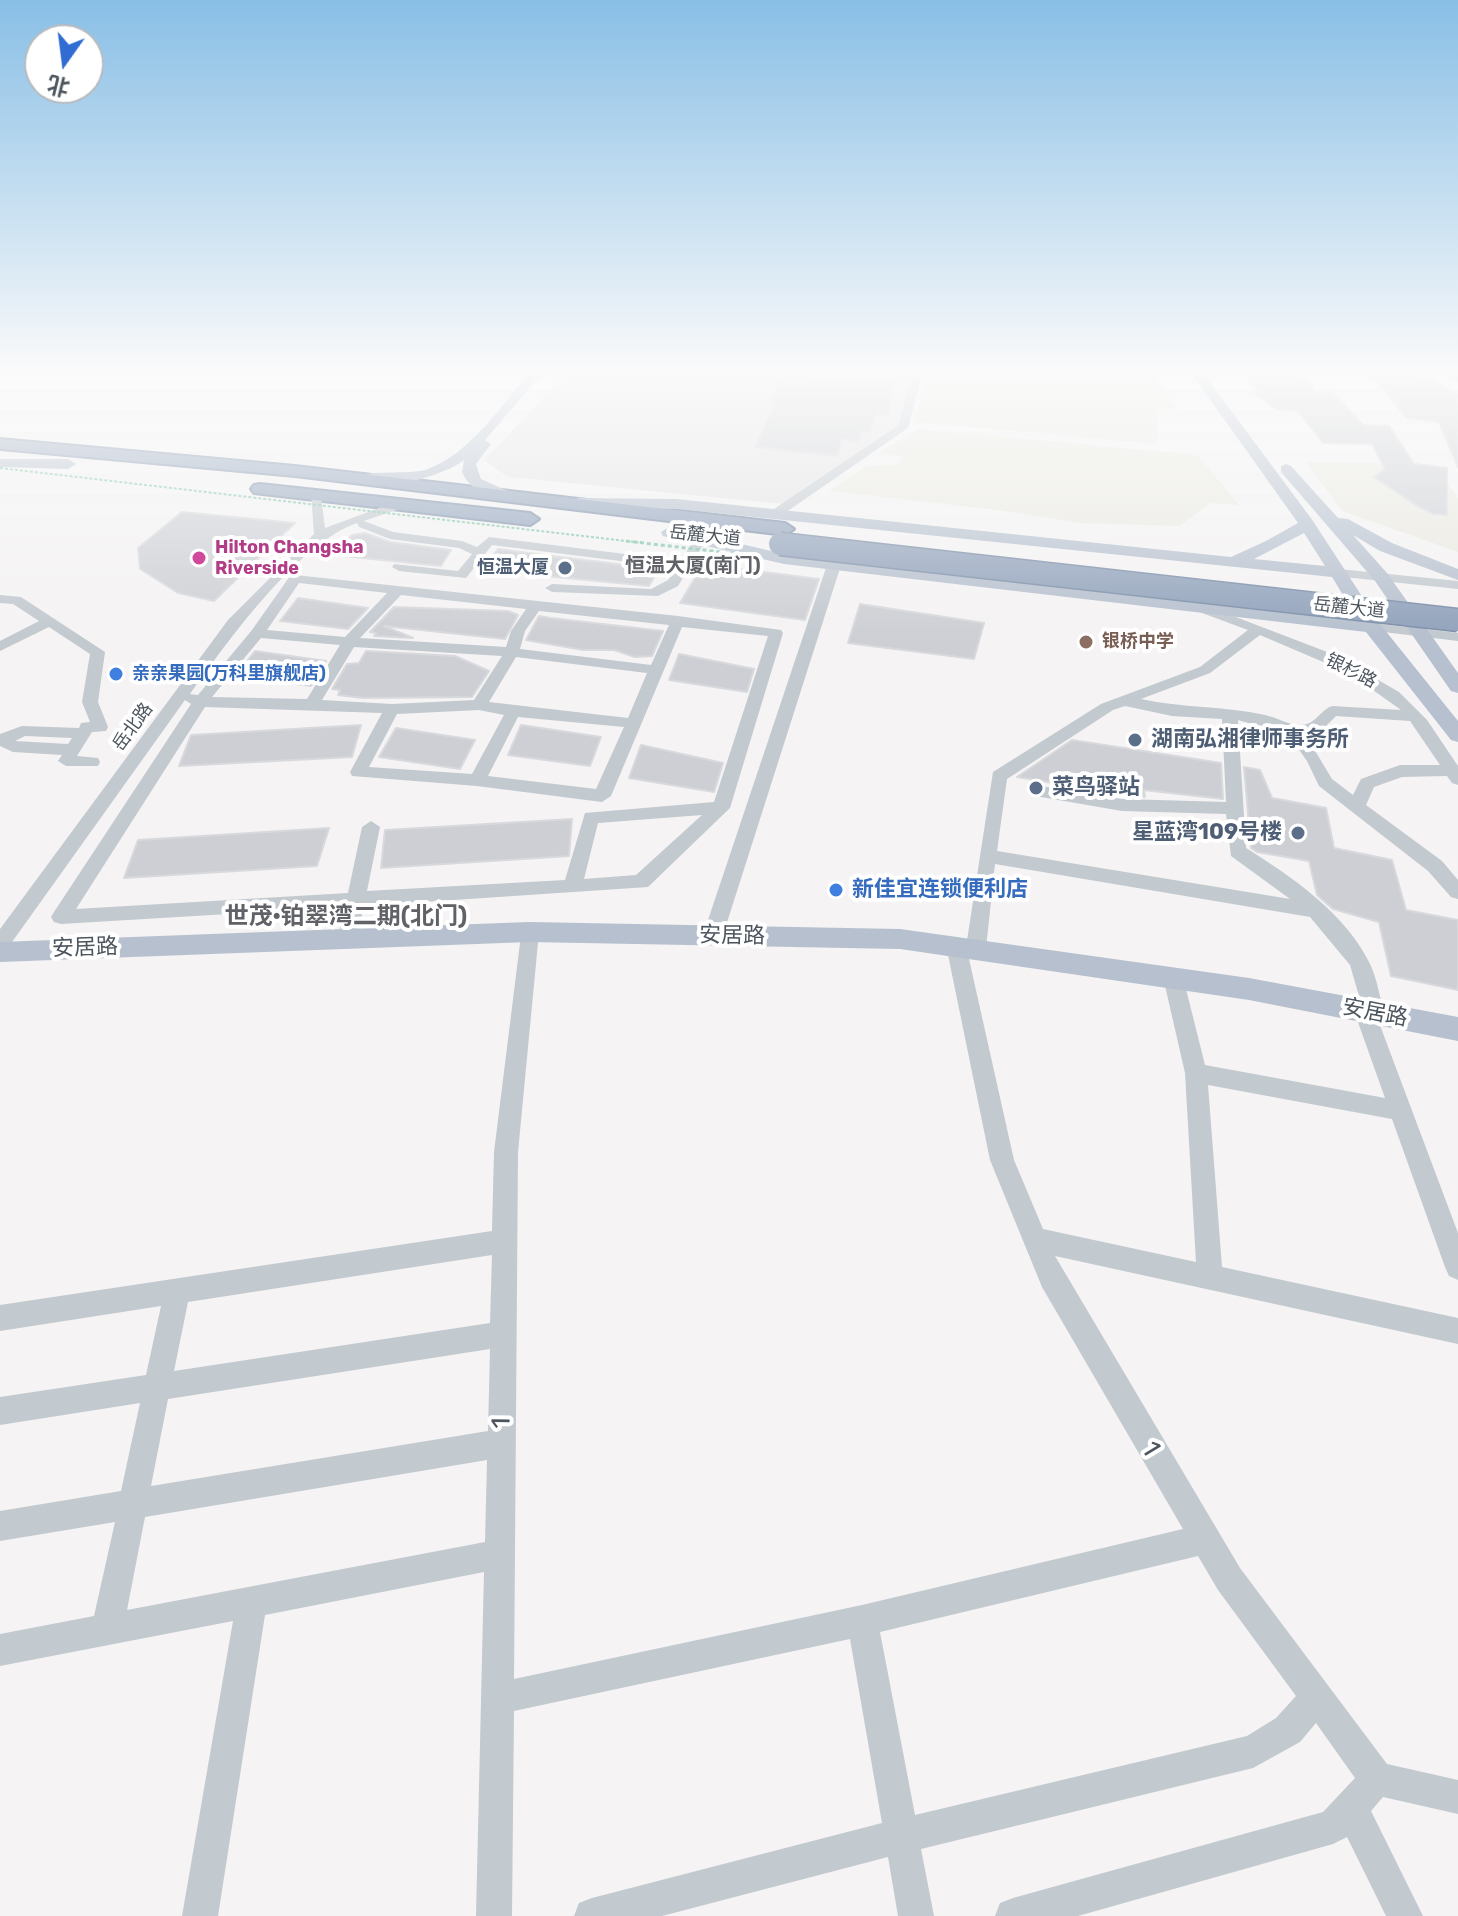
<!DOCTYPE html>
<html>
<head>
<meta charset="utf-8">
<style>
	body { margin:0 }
	#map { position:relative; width:1458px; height:1916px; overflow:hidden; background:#f5f3f3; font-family:Rubik,"Noto Sans SC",sans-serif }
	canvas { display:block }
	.north { position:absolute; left:24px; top:24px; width:80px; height:80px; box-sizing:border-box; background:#fff; border:2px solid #b7bbbf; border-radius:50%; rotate:194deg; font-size:22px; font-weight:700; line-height:32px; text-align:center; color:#4c555e }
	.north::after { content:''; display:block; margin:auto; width:28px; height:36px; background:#306cd2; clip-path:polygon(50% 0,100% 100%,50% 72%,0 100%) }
</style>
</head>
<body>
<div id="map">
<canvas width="1458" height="1916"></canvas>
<div class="north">北</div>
</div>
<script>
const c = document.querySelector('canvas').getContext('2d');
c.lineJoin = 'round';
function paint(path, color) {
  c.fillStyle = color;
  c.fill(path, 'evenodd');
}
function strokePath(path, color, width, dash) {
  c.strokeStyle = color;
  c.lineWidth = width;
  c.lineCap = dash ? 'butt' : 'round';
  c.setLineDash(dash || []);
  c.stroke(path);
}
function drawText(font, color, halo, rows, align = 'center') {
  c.font = font + ' Rubik,"Noto Sans SC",sans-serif';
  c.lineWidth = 8;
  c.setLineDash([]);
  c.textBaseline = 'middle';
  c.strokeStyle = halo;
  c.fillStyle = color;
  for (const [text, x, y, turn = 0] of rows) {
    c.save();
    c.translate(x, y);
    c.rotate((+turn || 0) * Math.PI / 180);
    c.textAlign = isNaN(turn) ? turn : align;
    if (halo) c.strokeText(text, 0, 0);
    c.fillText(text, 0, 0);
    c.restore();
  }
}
paint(new Path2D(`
	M928,370H1149L1178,409L1157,410V444L915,422Z
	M919,429L1198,455L1239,505L1211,503L1179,526L1080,523L998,510L829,491L866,466L898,465L903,457L879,453Z
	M1306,462L1434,464L1458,498V552L1342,511Z`), '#eae9e1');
paint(new Path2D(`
	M570,370H918L904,426L783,504L508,477L484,460Z`), '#e6e4e4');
const building = new Path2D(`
	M783,370H810L808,375L860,379L864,375L896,378L888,415L876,414L870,432H861L859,441L842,439L837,456L755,447L774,405L770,404Z
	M1240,370H1299L1316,392L1332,391L1363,425L1389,426L1414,464L1447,468V515L1433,514L1416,505L1374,477L1385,469L1372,444L1323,443L1298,411L1277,410L1253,392H1260Z
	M1368,370H1414L1458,395V467L1439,422L1407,418Z
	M182,512L295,523L214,601L178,593L140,569L138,548Z
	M365,533L390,542L451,550L441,566L332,555L352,535Z
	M498,549L544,555L659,569L649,586L482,570Z
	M703,564L819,579L805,620L680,603Z
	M298,598L368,608L348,629L280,621Z
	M860,604L984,623L974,659L848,643Z
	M394,607L508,611L518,615L505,639L384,626L413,638L374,636L376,633L370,632Z
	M539,616L551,618L663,631L652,656L635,657L614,650H583L526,640Z
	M255,651L326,661L311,686L235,676Z
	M366,651L455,656L489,671L472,697L363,698L338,695L340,690L332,689L347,664L359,663Z
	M679,654L754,669L747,692L669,680Z
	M361,725L352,757L179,766L191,735Z
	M521,725L601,737L590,766L508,755Z
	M396,728L475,740L460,769L379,757Z
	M1072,740L1221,763L1223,799L1144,790L1145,797L1133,796L1017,777Z
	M641,745L723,763L714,792L629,778Z
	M1244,767L1260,770L1272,798L1326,808L1334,848L1392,860L1406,910L1458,920V990L1391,976L1379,922L1333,909L1317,895L1309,861L1257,852L1251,848Z
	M572,819L569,856L381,868L385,830Z
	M329,828L317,866L124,878L138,840Z`);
paint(building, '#cdcfd4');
strokePath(building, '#d8d9dd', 2);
const highway = new Path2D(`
	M0,439L295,466L785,523L794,529L785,535L295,476L0,449Z
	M260,484L530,513L539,519L530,525L254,493L251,489L254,485Z`);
strokePath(highway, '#7c8ea7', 4);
paint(new Path2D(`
	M913,370H923L908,428L779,517H771V511L899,425Z
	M1437,370H1449L1458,375V382Z
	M311,493L321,496L325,528L398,501L404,505L402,508L364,521L393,532L462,541L477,547L489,537L681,561L696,536L707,539L678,586L658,596L552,592L545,588L552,584L651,589L668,580L676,568L492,545L466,578L399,571L392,567L394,564L458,571L472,554L459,548L390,539L359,527L357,523C297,544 227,642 190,694L198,695L252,630L290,576L295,575L678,616L781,630L783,633L730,808L648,887L364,906L355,943H341L338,938L345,907L61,924L54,922L51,917L54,912L191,704L185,700L7,949L0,952V929L228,620L314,534ZM299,583L387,593L345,637L267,630ZM401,595L526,609L511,631L506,647L360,638ZM539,611L669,625L651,665L520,649L525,631ZM682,627L768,636L714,802L585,813L565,880L367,891L380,827L371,821L362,827L348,893L76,909L205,707L382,713L350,772L352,776L477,786L602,802L611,796ZM261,638L340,645L307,699L212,697ZM354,647L502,656L474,700L392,704L322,700ZM516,657L647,673L628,718L489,702ZM479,710L504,715L472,774L369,767L397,714ZM518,717L624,727L596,789L488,776ZM702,815L636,875L584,879L598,823Z
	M834,561L841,565L723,935L720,940H706L703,935L827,565Z
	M1339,569L1458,581V589L1334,576L1332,573Z
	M0,595L21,597L105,652L98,702L108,727L106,731L92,732L77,756L98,758L100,762L98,766H66L58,761L62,755L13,752L0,746V734L22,726L79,728L81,723L90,722L82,702L90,654L49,627L0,651V641L39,621L13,604L0,603ZM25,736L72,738L68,744L15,741Z
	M1207,606L1335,655L1399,692L1427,720L1458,766V785L1452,783L1447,776L1402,777L1374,787L1366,805L1442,861L1458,880V899L1451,897L1428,871L1319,786L1307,761L1288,734L1238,720L1246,848C1292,877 1347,914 1371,966C1377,980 1380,997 1384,1013L1378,1020L1458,1233V1280L1449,1276L1445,1267L1392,1119L1208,1085L1222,1267L1458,1318V1344L1055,1256L1240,1568L1387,1764L1458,1780V1814L1383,1797L1371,1811L1423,1916H1386L1347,1837L1333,1844L1078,1916H995L1000,1903L1013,1898L1323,1812L1355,1778L1316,1723L1300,1742L1253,1768L921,1849L934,1916H898L888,1857L662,1916H574L579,1903L592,1898L882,1823L850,1639L514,1711L512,1916H476L484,1572L265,1615L218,1916H182L233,1621L0,1666V1634L94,1616L115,1522L0,1541V1511L121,1491L140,1403L0,1425V1397L146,1375L161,1306L0,1331V1305L492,1231L494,1152L522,927H536L539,932L518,1152L514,1679L862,1605L1183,1529L1042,1287L990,1160L946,945L949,940H963L966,947L993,772L1101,704L1200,667L1248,630L1202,613L1200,610ZM1260,635L1349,673L1401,710L1332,706C1322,709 1317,721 1307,724C1293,728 1279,718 1265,715C1224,706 1182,708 1141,699L1210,673ZM1125,706L1172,716L1222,719L1226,802L1122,799L1041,786L1035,788L1032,792L1035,796L1122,811L1226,814L1231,856L1290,899L997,851L1007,779L1113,710ZM1336,716L1410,721L1440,765H1400L1361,779L1353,795L1332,779L1305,734L1320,732ZM995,864L1310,917L1350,965L1361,1003L1354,1011L1385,1098L1205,1065L1183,977L1180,971H1166L1163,977L1185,1073L1196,1262L1043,1229L1014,1160L967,950L976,956L983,953L986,948ZM492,1255L490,1323L174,1371L188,1302ZM490,1349L488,1431L151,1486L168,1399ZM487,1460L485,1542L127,1610L145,1517ZM1198,1556L1218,1590L1296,1696L1276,1718L1247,1736L915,1815L880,1632Z
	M1372,623L1458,633V641L1367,630V624Z`), '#c2c9cf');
paint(new Path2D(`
	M532,370H545L485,440L491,444L476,464L481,479L512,493V499C493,503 469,489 462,472L464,460C444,476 375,496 354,479C368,468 408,476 428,469C471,453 503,403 532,370Z
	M1189,370H1201L1313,521L1380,624L1458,721V742L1451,740L1366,632L784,564L663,536L661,532L669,527L784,554L1358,620L1332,577L677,509L578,508L570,503L578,498L677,499L1231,557L1266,541L1298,523ZM1304,533L1325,566L1254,559Z
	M0,459H68L76,464L68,469L0,467Z
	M1286,464L1291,466L1338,518L1348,519L1392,543L1458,569V580L1380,551L1353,535L1387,573L1458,673V693L1451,691L1375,581L1281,472V466Z
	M529,922L900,929L1249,978L1458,1017V1041L1249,1000L900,949L529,942L0,962V942Z`), '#b6c0ce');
paint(highway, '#91a2bb');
const highwayBridge = new Path2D(`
	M780,544L1458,620`);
strokePath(highwayBridge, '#7c8ea7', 25, []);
strokePath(new Path2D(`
	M0,468L643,543`), '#83c7aa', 2, [3, 2]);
strokePath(new Path2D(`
	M626,541L764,557`), '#83c7aa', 3, [4, 3]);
strokePath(highwayBridge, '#91a2bb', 22);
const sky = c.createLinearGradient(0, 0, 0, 638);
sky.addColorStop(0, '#89bfe6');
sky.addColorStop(0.58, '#fafafa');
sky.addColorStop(1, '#fafafa00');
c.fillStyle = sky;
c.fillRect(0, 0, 1458, 638);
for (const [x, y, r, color] of [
	[199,558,8,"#d1479c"],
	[565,568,8,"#5c6f8a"],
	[1086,642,8,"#8d6e63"],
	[116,674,8,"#3f7fe0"],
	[1135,740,8,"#5c6f8a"],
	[1036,788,8,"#5c6f8a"],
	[1298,833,8,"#5c6f8a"],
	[836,890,8,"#3f7fe0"]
]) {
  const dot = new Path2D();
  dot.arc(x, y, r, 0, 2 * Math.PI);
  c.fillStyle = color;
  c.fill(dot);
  strokePath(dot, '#fff', 3);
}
drawText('18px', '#4c555e', '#fff', [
	["岳麓大道",705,536,6],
	["岳麓大道",1349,608,6],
	["银杉路",1351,671,27],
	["岳北路",133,727,-54]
]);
drawText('bold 18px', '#b23c85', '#fff', [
	["Hilton Changsha",215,548],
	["Riverside",215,569]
], 'left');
drawText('bold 18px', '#4e5e75', '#fff', [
	["恒温大厦",549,568]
], 'right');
drawText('bold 18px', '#785e54', '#fff', [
	["银桥中学",1102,642]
], 'left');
drawText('bold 18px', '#366cbe', '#fff', [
	["亲亲果园(万科里旗舰店)",132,674]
], 'left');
drawText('bold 20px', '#606267', '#fff', [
	["恒温大厦(南门)",693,566]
]);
drawText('bold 22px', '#4e5e75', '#fff', [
	["湖南弘湘律师事务所",1151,740],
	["菜鸟驿站",1052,788],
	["星蓝湾109号楼",1282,833,"right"]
], 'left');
drawText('bold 22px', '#366cbe', '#fff', [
	["新佳宜连锁便利店",852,890]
], 'left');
drawText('22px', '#4c555e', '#fff', [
	["安居路",732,936,1],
	["安居路",85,948,-2],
	["安居路",1375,1013,11]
]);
drawText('bold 24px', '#606267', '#fff', [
	["世茂·铂翠湾二期(北门)",346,917]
]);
drawText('26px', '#4c555e', '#fff', [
	["1",502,1423,-89],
	["1",1150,1449,59]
]);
</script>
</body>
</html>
